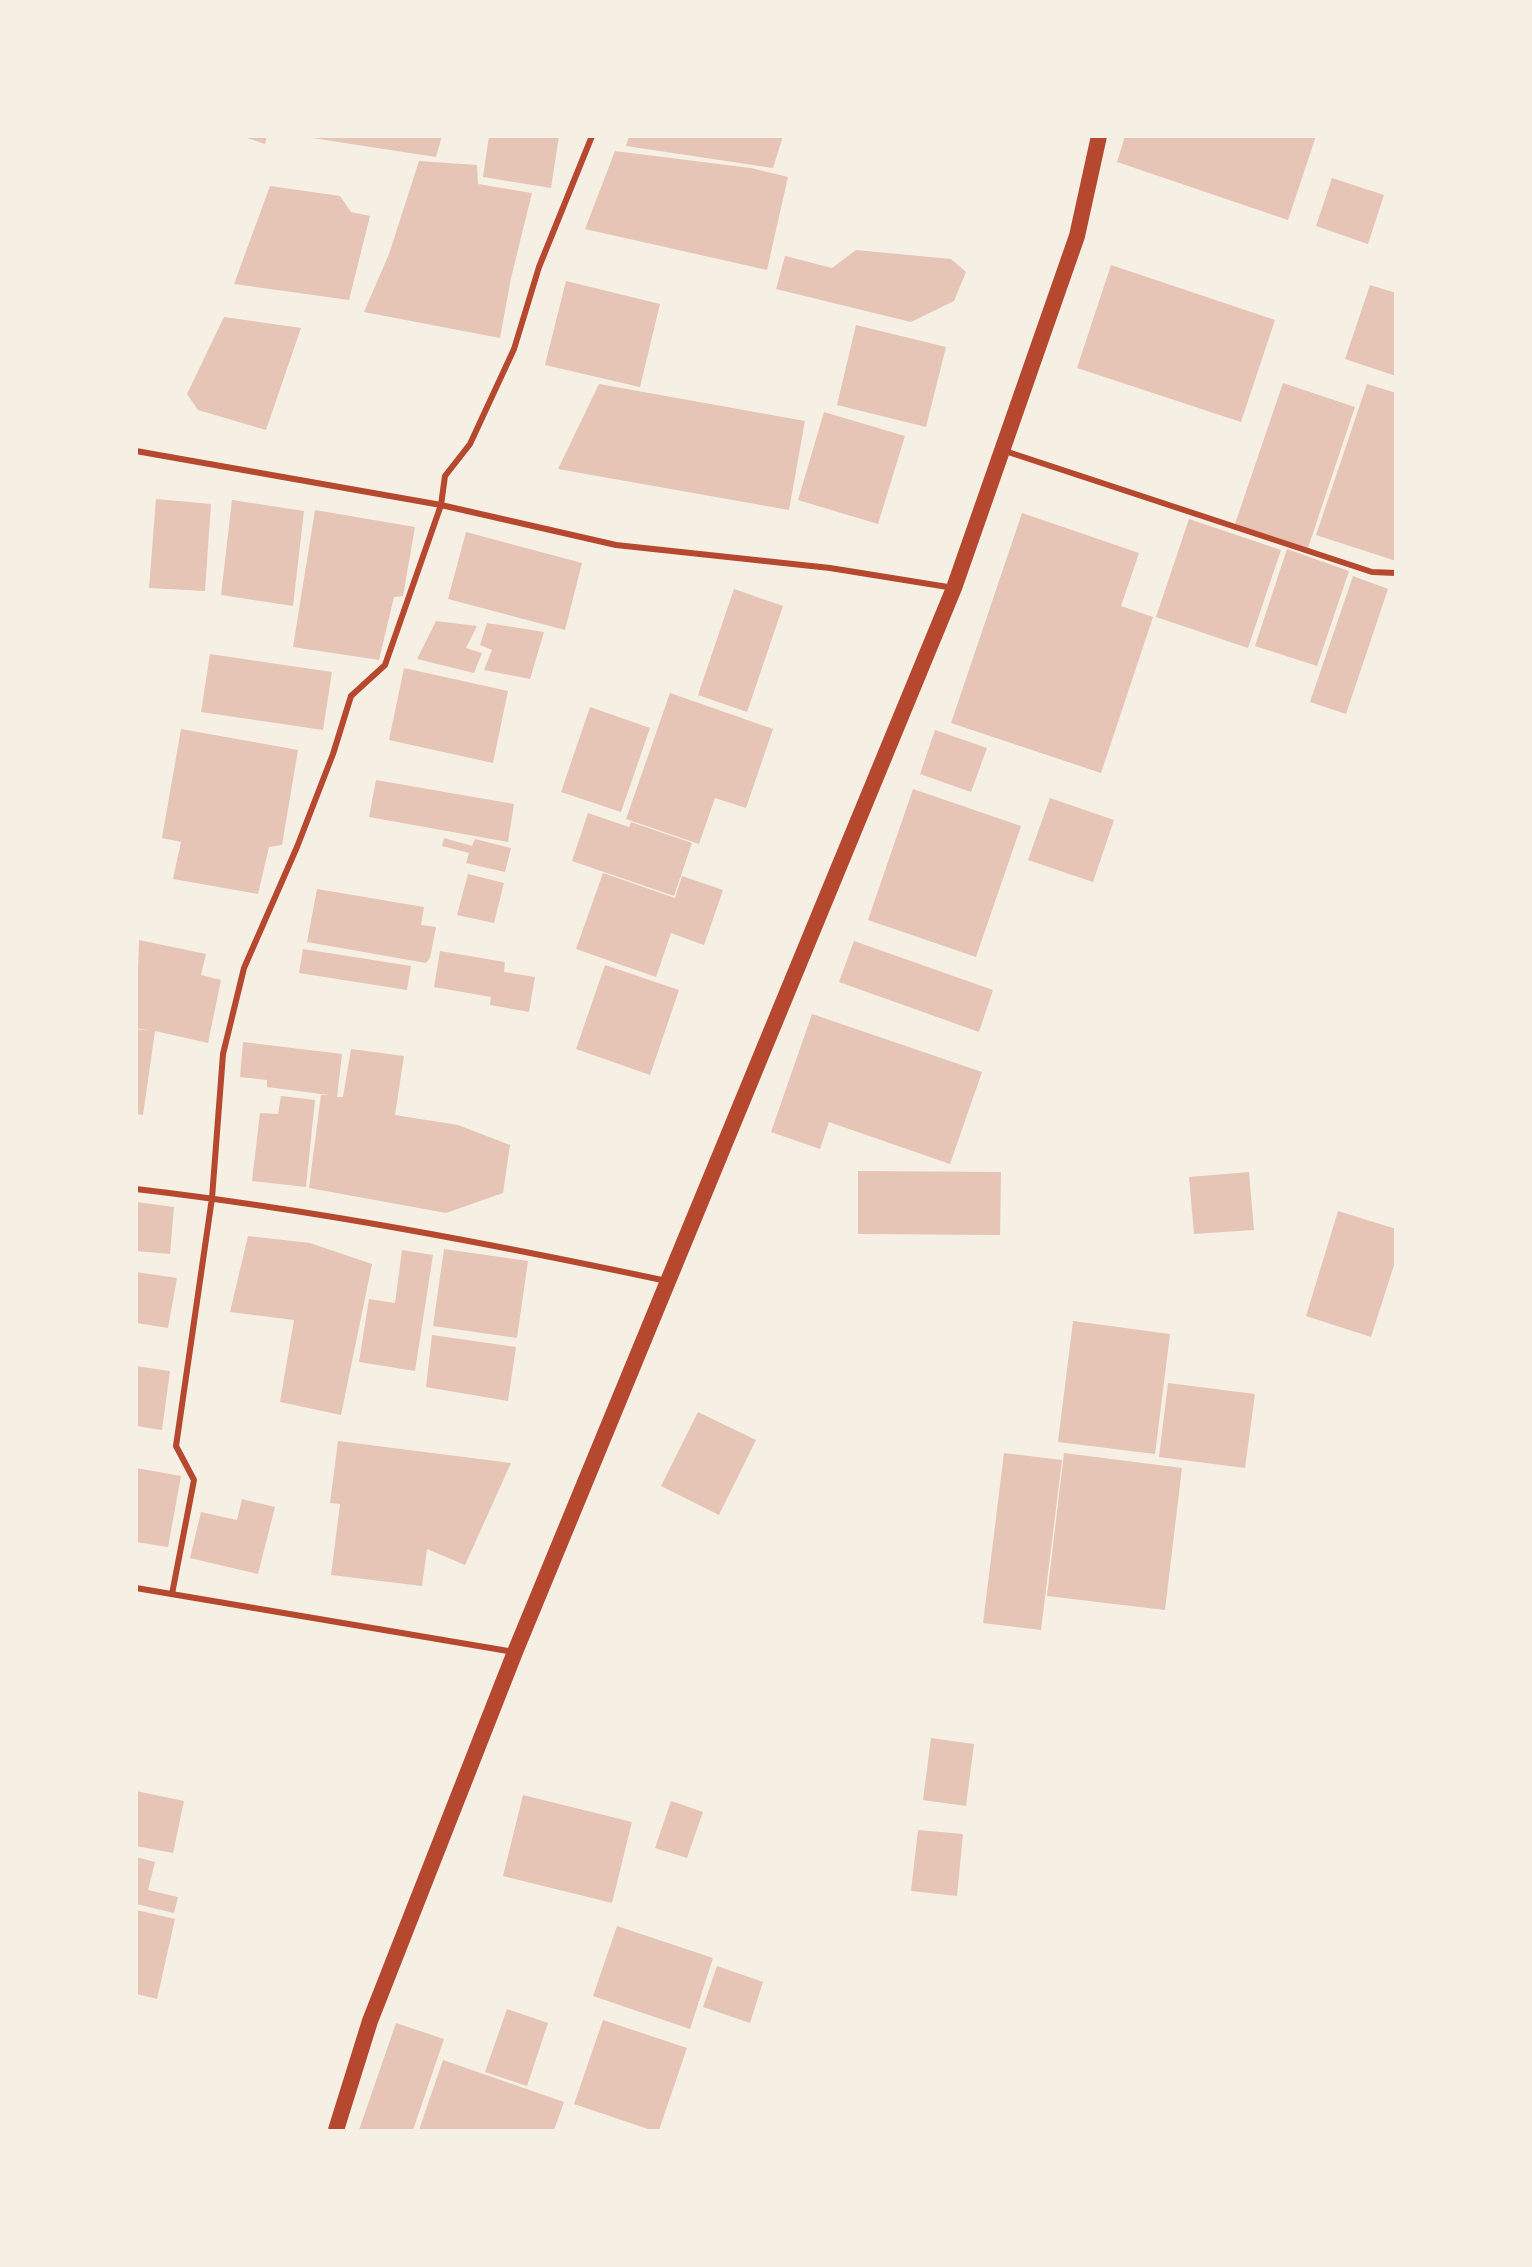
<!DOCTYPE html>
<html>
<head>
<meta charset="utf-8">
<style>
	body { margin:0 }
	#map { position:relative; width:1532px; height:2267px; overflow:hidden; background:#f6efe4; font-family:"Varela Round",sans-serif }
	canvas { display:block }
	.frame { position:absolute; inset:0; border:138px solid #f6efe4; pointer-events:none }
</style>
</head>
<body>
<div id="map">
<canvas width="1532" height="2267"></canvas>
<div class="frame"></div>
</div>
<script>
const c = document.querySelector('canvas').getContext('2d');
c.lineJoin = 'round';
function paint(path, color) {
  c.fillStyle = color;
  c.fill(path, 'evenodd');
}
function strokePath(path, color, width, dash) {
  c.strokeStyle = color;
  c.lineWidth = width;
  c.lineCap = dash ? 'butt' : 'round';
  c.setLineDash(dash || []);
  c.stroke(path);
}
paint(new Path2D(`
	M241,136H267L265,144Z
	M299,136H442L436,157Z
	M489,136H559L551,188L483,177Z
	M629,136H783L773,168L626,146Z
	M1125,136H1316L1288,220L1117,162Z
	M615,151L751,168L788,177L767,270L585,229Z
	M419,161L477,165L478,184L532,193L511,278L500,338L364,312L389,254Z
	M1332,178L1384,195L1368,244L1316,226Z
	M270,186L340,196L351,212L370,216L349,300L234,284Z
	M856,250L951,259L966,272L954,301L911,322L776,289L785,256L832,268Z
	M1111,265L1275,320L1241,422L1077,368Z
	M566,281L660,304L640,387L545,365Z
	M1370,285L1396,293V376L1345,359Z
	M224,317L301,328L266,430L198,410L187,394Z
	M856,325L946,347L926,427L837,405Z
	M1283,383L1355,407L1308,548L1235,524Z
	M599,384L805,421L789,510L558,469Z
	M1367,384L1396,393V561L1316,535Z
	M824,412L905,436L878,524L798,500Z
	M156,499L211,504L205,591L149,588Z
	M232,500L304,511L293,606L221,595Z
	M315,510L415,527L403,596L394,597L379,660L293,647Z
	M1022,513L1139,553L1121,606L1153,617L1101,773L951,723Z
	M1189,519L1281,550L1248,648L1156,617Z
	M466,532L582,563L565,630L448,599Z
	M1287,549L1349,571L1317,666L1255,646Z
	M1353,576L1388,589L1346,714L1310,702Z
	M734,589L783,606L747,712L698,695Z
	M436,621L477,626L466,648L482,653L474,673L417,659Z
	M487,623L544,632L530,679L484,670L492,650L480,645Z
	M210,654L332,672L323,730L201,712Z
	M404,668L508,691L493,763L389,740Z
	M670,693L773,729L746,808L715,798L699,844L626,819Z
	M590,707L650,728L621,812L561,792Z
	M181,729L298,750L282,845L269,847L258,894L173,879L181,842L162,838Z
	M935,730L987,748L971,792L920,774Z
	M376,780L514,804L508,842L369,817Z
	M913,789L1021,826L976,957L868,920Z
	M1050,798L1114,820L1093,882L1028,860Z
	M588,813L629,827L631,822L692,843L674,896L572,861Z
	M444,838L472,846L475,839L511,848L505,872L466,863L469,853L442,846Z
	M603,873L675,898L682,876L723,890L704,945L671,933L656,977L576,949Z
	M468,874L504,883L494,923L457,915Z
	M317,889L424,907L421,925L436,927L430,958L426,963L307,942Z
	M139,940L206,954L201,975L221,980L208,1043L155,1031L143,1115L136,1114V1029L151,1031L136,1028Z
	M854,941L993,990L979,1032L839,982Z
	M303,949L411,966L407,990L299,973Z
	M440,951L505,962L504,972L535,977L529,1012L490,1005L491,997L434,987Z
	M605,965L679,990L650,1075L576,1049Z
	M812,1014L982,1072L950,1164L829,1122L820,1149L771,1132Z
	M243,1042L342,1054L337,1097H343L351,1049L404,1056L395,1115L458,1125L510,1145L503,1193L446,1213L309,1188L321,1095H329L267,1087V1080L240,1077Z
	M281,1096L315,1100L306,1187L252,1181L260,1113L278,1114Z
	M858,1171L1001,1172L1000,1235L858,1234Z
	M1249,1172L1254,1230L1194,1234L1189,1177Z
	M136,1202L174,1207L170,1254L136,1251Z
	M1338,1211L1396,1229V1259L1371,1337L1306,1316Z
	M248,1236L310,1243L372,1264L341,1415L280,1402L294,1320L230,1312Z
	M444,1249L528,1261L517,1338L433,1326Z
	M402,1250L433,1255L415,1371L359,1362L369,1299L395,1303Z
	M136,1272L177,1278L168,1328L136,1323Z
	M1073,1321L1170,1334L1155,1454L1058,1442Z
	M432,1335L516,1347L508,1401L426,1387Z
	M136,1366L170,1371L162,1430L136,1426Z
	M1168,1383L1255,1394L1245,1468L1159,1457Z
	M698,1412L756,1440L719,1515L661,1486Z
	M338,1441L511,1463L465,1565L427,1549L422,1586L331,1575L340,1504L330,1503Z
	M1004,1453L1062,1460L1041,1630L983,1623Z
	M1064,1453L1182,1468L1165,1610L1047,1596Z
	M136,1468L181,1476L168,1547L136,1542Z
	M242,1499L275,1507L258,1574L190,1558L201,1512L237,1520Z
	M931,1738L974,1744L966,1806L923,1800Z
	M136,1791L184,1801L173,1853L136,1846Z
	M523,1795L632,1822L612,1903L503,1876Z
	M671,1801L703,1812L687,1858L655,1848Z
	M918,1830L963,1834L957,1896L911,1891Z
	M136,1857L155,1862L148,1890L178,1897L174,1913L136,1904Z
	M136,1910L175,1919L157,1999L136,1994Z
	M617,1926L713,1958L690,2029L593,1996Z
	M717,1966L763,1982L750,2023L703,2007Z
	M507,2009L548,2023L527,2086L485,2072Z
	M603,2020L687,2048L659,2130H651L574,2104Z
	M396,2023L444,2039L413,2130H359Z
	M443,2060L564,2102L554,2130H419Z`), '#e6c5b7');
strokePath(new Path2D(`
	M136,451L441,505L616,545L830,568L954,588
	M1005,451L1372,572L1396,573
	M136,1189C315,1210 492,1244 667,1281
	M136,1588L514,1652
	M172,1594L194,1480L176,1446L212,1198L223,1054L244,968L297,847L333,754L351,696L385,665L441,505L445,476L470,444L514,349L539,267L592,136`), '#b5482f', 6);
strokePath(new Path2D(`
	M336,2130L370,2021L515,1652L954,588L1077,236L1099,136`), '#b5482f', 16);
</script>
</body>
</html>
